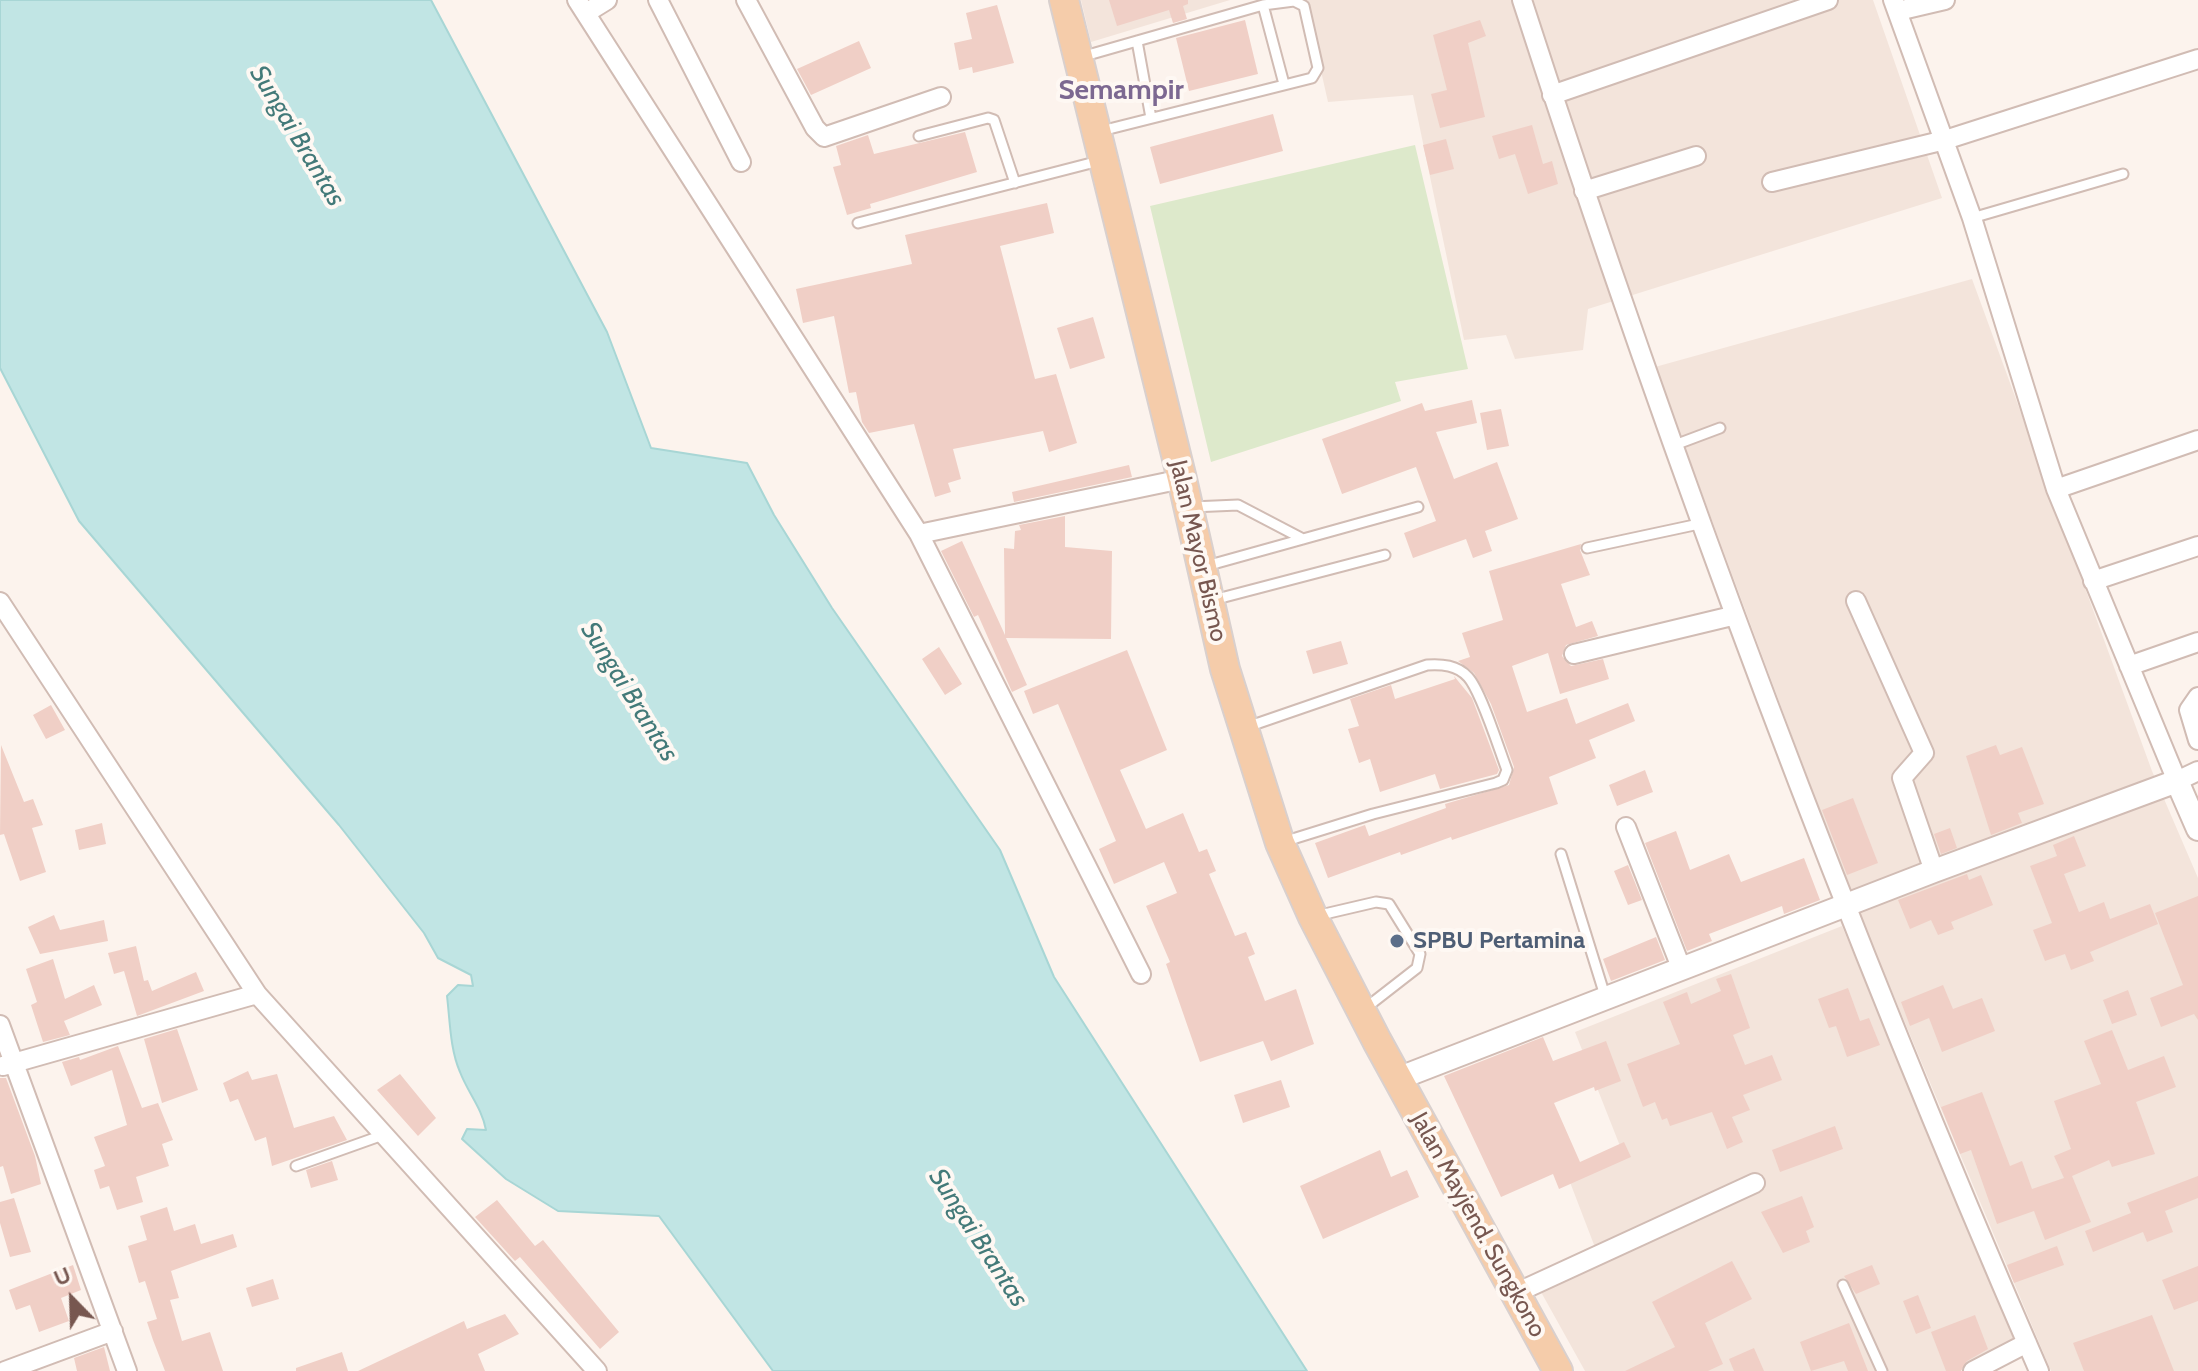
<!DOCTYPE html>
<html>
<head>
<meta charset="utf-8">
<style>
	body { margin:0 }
	#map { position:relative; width:2198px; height:1371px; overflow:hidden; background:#fcf3ed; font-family:Cabin,sans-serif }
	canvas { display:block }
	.north { position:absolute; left:32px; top:1259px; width:80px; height:80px; -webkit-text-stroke:6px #fef8f3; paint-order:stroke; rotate:337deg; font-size:22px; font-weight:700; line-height:32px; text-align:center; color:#775750 }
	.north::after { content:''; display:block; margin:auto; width:28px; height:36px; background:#775750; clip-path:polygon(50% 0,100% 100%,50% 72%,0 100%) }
</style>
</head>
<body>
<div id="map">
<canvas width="2198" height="1371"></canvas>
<div class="north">U</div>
</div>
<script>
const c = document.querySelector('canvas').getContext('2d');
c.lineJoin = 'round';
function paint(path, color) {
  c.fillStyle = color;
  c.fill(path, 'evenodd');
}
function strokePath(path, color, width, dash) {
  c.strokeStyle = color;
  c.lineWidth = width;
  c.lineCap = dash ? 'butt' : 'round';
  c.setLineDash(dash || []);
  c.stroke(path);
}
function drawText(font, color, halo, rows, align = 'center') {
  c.font = font + ' Cabin,sans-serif';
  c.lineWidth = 8;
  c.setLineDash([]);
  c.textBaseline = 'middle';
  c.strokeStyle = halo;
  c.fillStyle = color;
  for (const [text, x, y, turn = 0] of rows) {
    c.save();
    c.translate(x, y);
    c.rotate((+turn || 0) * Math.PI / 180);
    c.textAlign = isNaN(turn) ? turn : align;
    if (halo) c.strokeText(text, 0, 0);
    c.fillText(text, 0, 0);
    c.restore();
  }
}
paint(new Path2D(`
	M1081,0H1230L1091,42Z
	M1305,0H1873L1942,198L1588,309L1583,350L1515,359L1506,335L1464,340L1413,95L1328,102Z
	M1972,279L2152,771L2198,878V1371H2051L1848,887L1655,367Z
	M1842,926L2014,1340L1955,1371H1585L1541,1292L1601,1263L1568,1177L1620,1146L1575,1032Z`), '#f3e4db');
paint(new Path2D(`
	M1415,145L1468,369L1395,382L1401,401L1211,462L1150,206Z`), '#dde9cb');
const water = new Path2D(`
	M0,0H431L607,332L651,448L747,463L774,515L832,608L1000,850L1054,977L1307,1371H773L659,1216L558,1211L506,1179L462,1139L467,1129L486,1130C482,1108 468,1093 460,1072C450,1049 450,1021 447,996L458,985L473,986L471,975L438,958L424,933L339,825L79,521L0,368Z`);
paint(water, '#c1e5e4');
strokePath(water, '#a8d6d5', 2);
paint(new Path2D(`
	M1109,0H1188V4L1183,6L1187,19L1173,23L1169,10L1117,26Z
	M997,5L1014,63L973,73L972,67L959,70L954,43L972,39L966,13Z
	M1245,20L1258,74L1189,91L1176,38Z
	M1480,20L1486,36L1468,43L1485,117L1440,128L1431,94L1447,90L1433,35Z
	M859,41L871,68L811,95L797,69Z
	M1273,114L1283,151L1160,184L1150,147Z
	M1532,125L1543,164L1552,161L1558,184L1528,194L1515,154L1499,159L1492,136Z
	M965,132L977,172L870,204L871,208L847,215L833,167L841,165L836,146L868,135L874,154Z
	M1446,139L1454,169L1430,175L1423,145Z
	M1047,203L1054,233L1000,246L1035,379L1056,374L1077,443L1049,452L1043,431L953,449L961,479L948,483L951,492L935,497L914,424L869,433L862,422L856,392L849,393L834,316L803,323L796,289L912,264L905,235Z
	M1093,317L1105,358L1070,369L1057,328Z
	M1472,400L1477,423L1436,432L1454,479L1497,462L1518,519L1485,531L1492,551L1473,558L1466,539L1413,558L1404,533L1436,521L1416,467L1342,494L1322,439L1422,403L1425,411Z
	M1501,409L1509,446L1487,450L1480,413Z
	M1129,465L1132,477L1014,502L1012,492Z
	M1065,516V547L1112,551L1111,639L1006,638L1027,685L1012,692L978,615L974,617L941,551L962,541L1005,635L1004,548L1014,549L1015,531L1021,530L1019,525Z
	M1581,544L1580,550L1590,575L1561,584L1576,627L1592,621L1598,636L1566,645L1562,656L1571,666L1603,659L1609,679L1560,694L1548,653L1512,666L1527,712L1567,698L1576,724L1628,703L1635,721L1589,740L1596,758L1549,777L1558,804L1452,840L1451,837L1401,855L1400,852L1328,878L1315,843L1365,825L1369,836L1446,808L1445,804L1509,785L1514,767L1491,704L1474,673L1458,661L1470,657L1462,633L1503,620L1489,571Z
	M1341,641L1348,664L1313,674L1306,651Z
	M939,647L962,684L945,695L922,659Z
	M1127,650L1167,750L1120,770L1146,829L1183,813L1199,852L1207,849L1216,871L1209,874L1235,936L1246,932L1255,954L1248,957L1265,1001L1296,989L1314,1044L1271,1061L1263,1041L1200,1062L1166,964L1170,962L1146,906L1177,893L1164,862L1114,884L1099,849L1116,841L1058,704L1033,714L1024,691Z
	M1454,676L1472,698L1499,770L1497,774L1440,789L1435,774L1380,792L1370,759L1359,763L1348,729L1359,726L1350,699L1391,685L1395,699L1455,679Z
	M51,705L65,730L46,739L33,715Z
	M1,745L24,802L33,799L43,825L32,828L46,872L20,881L4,834L0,835Z
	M1996,745L2000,755L2022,747L2044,804L2018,813L2022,823L1991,835L1966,756Z
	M1645,770L1653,792L1617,806L1609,785Z
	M1853,798L1878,863L1847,875L1822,810Z
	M102,823L106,844L79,850L75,830Z
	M1950,828L1957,848L1941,854L1934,834Z
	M1676,831L1690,870L1729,854L1741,882L1804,858L1820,900L1784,914L1782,906L1709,934L1712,941L1687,951L1645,843Z
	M2074,836L2086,866L2064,874L2079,912L2104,902L2110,919L2150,904L2158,924L2090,952L2094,961L2071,970L2065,954L2045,961L2033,930L2052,923L2030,866L2057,856L2053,845Z
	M1628,865L1642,900L1628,905L1614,871Z
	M1967,874L1969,880L1981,875L1993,905L1951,922L1954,929L1938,935L1931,920L1910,929L1898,900Z
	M2198,896V1020L2194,1014L2161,1027L2150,998L2183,985L2155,913Z
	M54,915L60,930L104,920L108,941L40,954L28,927Z
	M1656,937L1665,960L1611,981L1603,959Z
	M136,946L144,981L148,980L152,991L196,972L204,991L137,1016L124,971L114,974L108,953Z
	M53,959L65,999L94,985L102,1005L64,1021L70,1035L43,1042L31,1005L37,1002L26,969Z
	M1731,974L1750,1028L1733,1035L1745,1065L1772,1055L1782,1080L1743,1095L1750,1110L1732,1117L1743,1142L1727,1149L1712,1112L1670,1126L1667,1118L1662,1120L1655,1102L1643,1107L1627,1064L1680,1044L1663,1002L1687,992L1691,1004L1721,991L1716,979Z
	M1943,985L1953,1009L1982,998L1995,1031L1942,1052L1929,1018L1910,1026L1901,1002Z
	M1848,988L1860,1021L1869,1018L1880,1045L1847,1057L1836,1026L1829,1028L1818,999Z
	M2128,990L2137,1015L2112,1024L2103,1000Z
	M177,1029L198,1090L162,1103L144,1039Z
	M2112,1030L2128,1070L2164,1056L2176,1087L2136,1102L2155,1154L2112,1167L2109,1160L2072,1176L2091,1222L2045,1240L2034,1211L1997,1224L1971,1150L1960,1154L1941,1107L1982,1092L2010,1166L2022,1161L2032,1189L2064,1178L2054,1156L2071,1149L2054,1101L2101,1084L2084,1041Z
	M1543,1037L1553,1061L1606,1041L1621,1081L1595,1091L1594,1087L1554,1103L1580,1162L1624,1142L1631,1157L1559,1189L1553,1174L1501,1197L1444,1076Z
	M118,1046L142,1108L158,1103L173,1140L162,1144L169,1166L136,1177L143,1202L117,1210L109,1186L100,1189L94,1170L105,1166L94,1137L127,1125L112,1070L71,1086L62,1062L79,1057L80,1060Z
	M248,1071L252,1080L277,1074L294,1128L334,1116L347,1140L272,1166L266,1137L255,1141L238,1099L230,1102L223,1083Z
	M400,1074L436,1118L418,1136L377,1090Z
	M0,1078H6L35,1156L41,1184L11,1194L3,1166L0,1167Z
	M1281,1080L1290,1107L1243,1123L1234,1095Z
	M1835,1126L1843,1149L1780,1172L1772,1150Z
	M1380,1150L1391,1177L1407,1170L1419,1197L1323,1239L1300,1186Z
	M332,1161L338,1180L311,1188L306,1170Z
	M2198,1176V1198L2165,1211L2173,1232L2147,1242L2143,1232L2093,1252L2085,1231L2131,1213L2127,1203Z
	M1802,1196L1814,1227L1806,1231L1810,1242L1783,1253L1761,1212Z
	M14,1198L31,1252L10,1257L0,1223V1202Z
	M497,1200L535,1246L543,1240L619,1332L600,1349L520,1257L515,1261L475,1217Z
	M167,1207L174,1231L195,1224L201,1244L233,1234L237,1247L171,1271L179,1298L170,1300L182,1341L210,1332L223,1371H165L153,1340L147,1322L157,1319L145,1281L139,1283L128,1246L147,1240L140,1216Z
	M2057,1246L2064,1265L2014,1283L2007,1265Z
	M1732,1261L1752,1299L1705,1323L1723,1364L1708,1371H1625L1675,1347L1652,1302Z
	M73,1265L81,1290L61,1298L69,1321L39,1332L30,1305L16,1310L9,1290Z
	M1872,1265L1880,1284L1856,1294L1844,1276Z
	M2198,1266V1301L2174,1310L2162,1280Z
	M273,1279L279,1299L252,1307L246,1288Z
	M1918,1295L1931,1328L1916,1334L1903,1301Z
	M505,1314L519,1334L478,1354L485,1371H358L464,1321L467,1329Z
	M1975,1315L1988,1349L1967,1361L1961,1371H1946L1931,1332Z
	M2152,1315L2174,1371H2084L2073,1343Z
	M1849,1323L1868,1371H1848L1844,1361L1811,1371L1800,1342Z
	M104,1347L110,1371H77L74,1358Z
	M1754,1348L1764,1371H1734L1729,1359Z
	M342,1352L348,1371H296V1368Z`), '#f0cfc6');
const service = new Path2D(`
	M1263,5L1284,84
	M1137,41L1151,118
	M1081,57L1263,5L1294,1L1304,6L1318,68L1312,78L1101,131
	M919,136L988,118L994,120L1015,183
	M1972,218L2123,174
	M858,223L1099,161
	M1672,446L1720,428
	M1192,507L1238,505L1303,539
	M1587,548L1699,524
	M1206,566L1418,507
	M1213,600L1385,555
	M1247,727L1427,665C1442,664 1457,665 1468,677C1481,691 1499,749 1507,770L1503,780L1496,783L1373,814L1283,842
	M1561,854L1606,999
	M1316,916L1376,902L1389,904L1420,954L1417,968L1363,1010
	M296,1166L383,1135
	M1843,1285L1882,1371`);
const minor = new Path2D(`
	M577,0L919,534L1141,974
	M658,0L741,162
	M746,0L815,128L824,137L941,97
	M1522,0C1673,467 1843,921 2039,1371
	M1893,0L1972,218L2056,489L2177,781L2198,771
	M1898,11L1945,0
	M586,13L607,0
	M1552,95L1828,0
	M1772,182L1945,140L2198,59
	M1584,191L1696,156
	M2056,489L2198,440
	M919,534L1182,479
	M2093,581L2198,546
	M1856,601L1924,753L1902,778L1934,871
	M0,602L257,994L597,1371
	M1574,654L1732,616
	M2129,666L2198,642
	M2198,697L2189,710L2198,740
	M1626,827L1682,970
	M0,1025L127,1371
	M3,1066L257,994
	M1516,1293L1755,1183
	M5,1371L113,1331
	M1973,1371L2027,1343`);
const tertiary = new Path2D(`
	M1397,1079L1934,871L2177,781L2198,829`);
const primary = new Path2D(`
	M1064,0L1182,479L1225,669L1280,843L1313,917L1377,1041L1558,1371`);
strokePath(service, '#d1bcb4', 13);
strokePath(minor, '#d1bcb4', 22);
strokePath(tertiary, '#d1bcb4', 26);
strokePath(primary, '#d9d0ce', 32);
strokePath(service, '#fff', 9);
strokePath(minor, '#fff', 18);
strokePath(tertiary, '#fff', 22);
strokePath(primary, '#f5ccaa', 28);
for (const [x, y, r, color] of [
	[1397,941,8,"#5c6f8a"]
]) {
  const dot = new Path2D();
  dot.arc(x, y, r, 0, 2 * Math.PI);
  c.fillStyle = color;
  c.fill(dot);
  strokePath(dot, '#fef8f3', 3);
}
drawText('24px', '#775750', '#fef8f3', [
	["Jalan Mayor Bismo",1198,551,77],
	["Jalan Mayjend. Sungkono",1478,1225,61]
]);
drawText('bold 24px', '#4e5e75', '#fef8f3', [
	["SPBU Pertamina",1413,941]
], 'left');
drawText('italic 26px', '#437a79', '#fef8f3', [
	["Sungai Brantas",297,136,59],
	["Sungai Brantas",629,692,58],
	["Sungai Brantas",978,1238,57]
]);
drawText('bold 28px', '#7c6891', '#fef8f3', [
	["Semampir",1121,91]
]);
</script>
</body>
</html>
